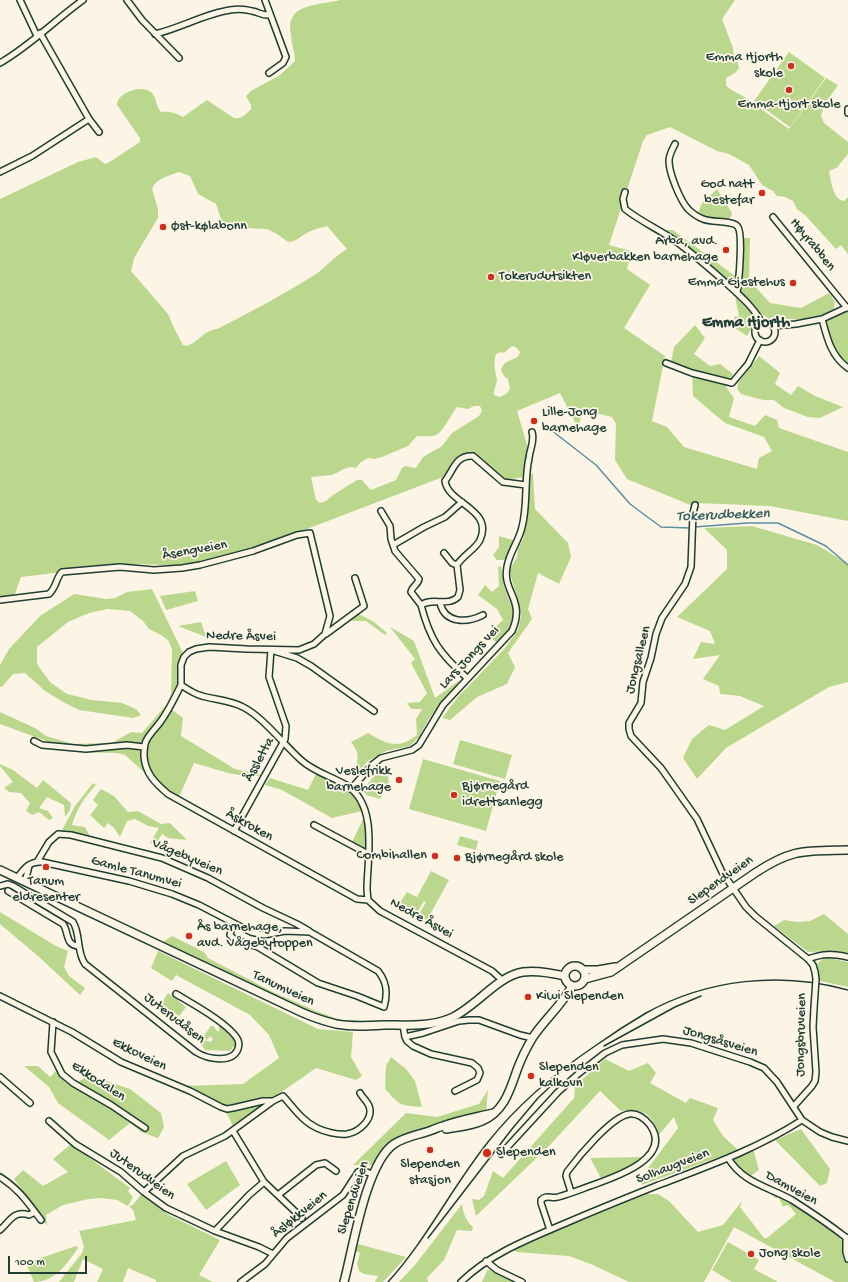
<!DOCTYPE html>
<html>
<head>
<meta charset="utf-8">
<style>
	body { margin:0 }
	#map { position:relative; width:848px; height:1282px; overflow:hidden; background:#fcf5e5; font-family:"Gochi Hand",sans-serif }
	canvas { display:block }
	.scale { position:absolute; left:8px; top:1256px; width:79px; height:18px; box-sizing:border-box; border:2px solid #1f3d34; border-top:0; padding-left:5px; font-size:12px; line-height:14px; white-space:nowrap; color:#1f3d34; -webkit-text-stroke:3px #fcf5e5; paint-order:stroke }
</style>
</head>
<body>
<div id="map">
<canvas width="848" height="1282"></canvas>
<div class="scale">100 m</div>
</div>
<script>
const c = document.querySelector('canvas').getContext('2d');
c.lineJoin = 'round';
function paint(path, color) {
  c.fillStyle = color;
  c.fill(path, 'evenodd');
}
function strokePath(path, color, width, dash) {
  c.strokeStyle = color;
  c.lineWidth = width;
  c.lineCap = dash ? 'butt' : 'round';
  c.setLineDash(dash || []);
  c.stroke(path);
}
function drawText(font, color, halo, rows, align = 'center') {
  c.font = font + ' "Gochi Hand",sans-serif';
  c.lineWidth = 3.5;
  c.setLineDash([]);
  c.textBaseline = 'middle';
  c.strokeStyle = halo;
  c.fillStyle = color;
  for (const [text, x, y, turn = 0] of rows) {
    c.save();
    c.translate(x, y);
    c.rotate((+turn || 0) * Math.PI / 180);
    c.textAlign = isNaN(turn) ? turn : align;
    if (halo) c.strokeText(text, 0, 0);
    c.fillText(text, 0, 0);
    c.restore();
  }
}
paint(new Path2D(`
	M340,0H735L722,19L733,48C733,54 738,60 739,68L735,73L726,78C726,80 726,83 726,85C728,90 748,97 754,104L789,129L826,78L838,85L824,105L821,116L824,123L848,142V154L839,165L838,167L829,171C831,181 833,200 844,201L848,197V254L841,245L836,249L806,216L797,209L793,201L785,197L777,196L773,191L762,185L749,165L729,154L717,151L670,127L647,135L643,141L609,245L631,251L627,269L650,285L624,328L665,356L652,421L667,427L684,447L757,469L759,458L772,451L764,437L725,423L693,396L692,372L671,362L674,347L695,325L705,338L694,354L710,366L720,364L733,374L726,387L734,398L729,417L755,426L765,415L777,420L779,428L848,452V521L770,506L697,503L700,509L627,479L615,460L616,424L612,417L583,410L578,428L560,393L517,411L528,448L524,477L501,481L471,455L443,477L210,566L131,564L21,577L15,594L0,600V199L78,162L96,157L105,164L108,163L140,142V138L117,105C117,99 122,95 126,93C136,88 150,86 155,98C157,104 157,107 161,112C170,111 176,113 183,117L207,100L234,118C242,119 245,115 251,109V105L246,96L251,91L280,75L295,61C295,52 291,43 291,34C290,29 289,23 292,18C299,3 327,4 340,0ZM179,172L190,176L198,194L216,204L222,222L244,228L267,229L277,234L288,242C297,241 298,238 305,234C312,230 319,228 327,226L347,249C336,255 326,267 316,274C284,294 251,312 217,329C204,330 198,343 186,346L183,345L175,330L168,314L131,271L134,258L158,218V209L152,189C156,178 169,176 179,172ZM512,346L516,347L520,352C518,362 505,357 501,370L504,376L508,379L510,389L506,394L500,397L494,395C493,389 497,385 497,380C495,370 493,364 496,354L501,352L504,353ZM474,406H480L482,411L479,416L452,433L442,446L423,457L416,468L405,466L402,468L396,480L371,490L362,480H357L333,495L326,501L320,503L316,500L311,477C318,476 324,476 331,475C340,473 345,465 356,468L361,462L368,458L375,459L382,457L408,446L417,436C423,436 432,437 436,435C443,432 452,413 457,407L468,409Z
	M789,52L825,78L790,127L754,101Z
	M717,189L732,213L731,217C721,224 708,217 698,213L702,203Z
	M660,230H673L735,276L742,238H750L749,280L770,303L801,308L829,293L835,302L834,309L810,320L768,318L760,313L747,336L732,326L735,316L739,317L733,286Z
	M848,310V365C835,353 826,338 827,321Z
	M759,356L780,373L775,384L791,395L798,386L815,396L843,407L820,418L808,417L784,408L774,400H763L741,394L737,389L738,383Z
	M533,473L535,509L568,543L571,557L559,584L538,573L528,609L532,619L508,653L515,667L507,684L477,697L450,720L442,718L457,698L505,648L518,630L521,617L520,607L511,577L510,569L517,557L518,549L523,539L527,518L530,475Z
	M752,526L817,545L848,564V682L829,687L726,748L697,779L683,758L692,739L709,725L725,730L764,706L740,696L720,694L719,686L703,679L720,655L693,659L701,642L715,644L710,631L677,617L727,569V550L704,528Z
	M499,536L513,540L508,554L504,560H497L493,555L499,547Z
	M501,566L504,586L514,613L508,632L498,644L487,634L503,620L497,609L478,595L485,585L492,592L499,586L498,567Z
	M152,589L183,653L179,660L177,685L166,705L183,718L181,736L235,769L263,775L251,777L228,773L194,763L179,797L154,781L125,755L116,753L76,752L0,724V712L35,728L46,736L73,744L112,743L131,732L142,733L166,705L171,694L172,649L168,640L161,635L149,629L143,621L130,611L108,609L89,613L68,622L37,647V664L50,682L67,694L92,700L122,703L136,709L141,715L133,718L79,710L63,702L45,691L25,673L13,674L2,687H0V665L9,649L40,616L74,594L106,599L115,598L127,592Z
	M195,591L198,601L166,610L160,596Z
	M359,614L374,622L387,633L385,635L366,621H353L350,619Z
	M201,622L206,637L178,626Z
	M390,627L414,641L435,698L460,680L428,720L419,737L410,746L386,751L368,761L360,770L356,767C359,756 358,751 351,742L368,733C387,744 398,750 417,735L416,719L422,709H411L407,703L420,702L427,693L411,663L415,659Z
	M460,740L512,755L505,779L453,764Z
	M423,759L500,781L486,831L409,809Z
	M0,764L13,770L37,788L43,780L71,803L70,810L65,817L64,805L47,797L39,808L48,811L53,818L49,820L39,812L32,815L26,811L30,803L21,793L9,792L4,788L13,782L0,766Z
	M387,770L389,784L380,799L366,795L363,789L378,772Z
	M316,774C336,782 353,789 362,811L332,818L282,790L265,785L270,778L308,790Z
	M93,783L96,785C84,798 77,808 72,825L85,827L91,838L61,832L75,806Z
	M101,789L114,796L128,812L138,811L161,824L170,823L187,840L168,838L162,834L155,845L150,843L159,828L148,826L135,819L127,821L120,837L114,828L108,823L104,828L90,815L98,805L93,800Z
	M366,813L368,850L352,842Z
	M460,836L478,841L476,850L457,845Z
	M431,871L449,880L427,920L418,916L426,902L417,897Z
	M407,892L424,901L415,916L398,906Z
	M0,912L56,946L68,951L64,967L69,976L85,988L80,995L38,956L0,924Z
	M824,914L848,934V954L836,951L808,952L774,926L784,920L797,922L810,921Z
	M172,936L204,952L208,958L273,992L316,1011L344,1021L342,1022L312,1013L163,942Z
	M158,951L318,1029L353,1032L351,1057L362,1076L356,1080L316,1068L233,1126L222,1104L181,1086L243,1084L279,1058L269,1035L250,1015L176,975L172,981L151,968Z
	M824,958H829L848,962V987L820,981L817,964Z
	M168,993L186,1007L179,1016L161,1004Z
	M219,1024C227,1031 237,1036 235,1048L233,1047L230,1051L205,1050L197,1038L211,1042L213,1039L210,1036L207,1040L203,1037L211,1026H214L215,1029L219,1032Z
	M391,1057L406,1069L415,1081L422,1107C401,1106 399,1105 385,1089L386,1066Z
	M605,1059L629,1071L648,1063L656,1073L650,1083L686,1103L690,1098L718,1108L713,1120L723,1136L738,1150L642,1185L640,1179L678,1128L674,1117L659,1135C651,1113 645,1109 621,1111L600,1091L548,1147L476,1216L472,1199L479,1200L484,1196L493,1171L503,1178L574,1098L575,1086Z
	M24,1066H38L50,1077L59,1068L78,1082L89,1075L130,1089L161,1113L164,1127L158,1138L141,1132L130,1123L109,1140L58,1103L49,1087Z
	M488,1090L486,1113L388,1145L371,1165H353L406,1113L437,1117L479,1104Z
	M801,1129L830,1169L827,1183L820,1186L775,1140Z
	M71,1144L130,1188L128,1191L133,1197L128,1206L117,1200L101,1198L89,1199L63,1205L46,1215L47,1226L14,1179L23,1170L43,1186L68,1172L53,1159Z
	M753,1149L759,1170L749,1177C742,1172 734,1167 734,1157Z
	M641,1157C634,1164 625,1176 614,1176C609,1176 607,1176 601,1178L590,1158Z
	M226,1161L240,1185L206,1210L187,1184Z
	M770,1193C785,1200 836,1228 842,1241C845,1247 843,1253 844,1259L848,1263V1282H835L734,1227L704,1282H629L593,1265L569,1256L516,1252L514,1250V1248L647,1194H658L669,1201L698,1232L723,1225L742,1201L740,1207L764,1238H767L796,1214L790,1207L787,1205L783,1207L779,1198H775Z
	M141,1194L169,1215L220,1240L199,1275L213,1282H156V1280L128,1268L123,1282H97L103,1269L83,1259L74,1282H59L82,1253L84,1246L79,1231L136,1220L133,1210L129,1206L133,1205Z
	M462,1204C463,1213 466,1221 473,1227L472,1231L457,1230L444,1260L427,1278L428,1282H399L415,1265Z
	M728,1242L759,1260L754,1269L778,1282H732L712,1270Z
	M358,1244L406,1257L383,1282H375L378,1276L364,1274L359,1271L357,1264L360,1253L355,1251Z
	M76,1246L78,1248C67,1264 55,1282 34,1282L26,1263Z
	M488,1269L513,1282H482Z`), '#bbd78e');
strokePath(new Path2D(`
	M551,430L596,465L630,504L661,527L690,528
	M694,527L747,523H778L826,546L848,565`), '#5b8f9d', 1.5);
const street = new Path2D(`
	M20,0L37,36
	M127,0L142,20L179,58
	M265,0L286,57L283,63L269,73
	M40,33L89,119L99,132
	M155,34C181,28 204,14 230,10C237,9 245,9 252,11C259,12 262,16 270,15
	M0,63C30,46 55,20 83,0
	M848,109V113
	M675,144C672,150 669,155 669,161C669,173 680,200 688,209C692,213 698,217 703,219C712,223 734,220 738,227C743,235 739,281 737,293
	M0,172L32,156L89,119
	M625,192L623,199L625,209C640,221 658,229 674,240C692,253 708,267 725,282C738,294 753,306 762,323
	M773,217L847,308
	M822,319C827,338 831,356 848,368
	M755 332a10 10 0 1 1 20 0a10 10 0 1 1-20 0Z
	M773,326L796,324L822,319L848,307
	M666,363L692,373L732,383L748,364L760,340
	M695,505L693,513L691,567L685,584L662,618L656,634L651,658L643,682L641,703L629,723V729L631,736L661,768L697,819L722,872L746,907L755,916L808,959L813,965L815,972
	M381,511L390,526L391,539L395,551L419,579C418,585 412,586 411,592L421,605
	M393,545L424,527L445,517L462,502
	M444,553L452,563L457,565
	M0,600L49,594C57,587 56,577 62,572L120,567L154,570L182,568L200,565L253,551L297,535L310,533L330,616L325,634L314,644L299,650L247,649L209,647L196,649L189,652L184,657L181,665V685C187,689 194,694 202,696C216,700 230,700 243,707C263,717 284,745 301,760C314,772 331,776 346,785C379,805 367,859 367,890L368,900L380,911L492,971L503,981
	M440,603C445,624 467,623 483,615
	M326,634L364,606L355,578
	M467,678C440,654 430,640 421,605C433,597 447,607 458,597L460,590L457,565C463,555 476,549 480,540C494,509 448,504 445,481C454,469 456,455 473,456L503,482L526,485
	M181,685C175,697 169,710 161,721C157,727 150,733 146,741C144,746 144,750 144,756C145,773 155,783 168,794L357,899L368,900
	M34,741L42,745L86,749L127,745L144,747
	M351,789L372,765L381,758L412,750L419,745L443,705L512,631C526,600 502,592 507,567C509,553 519,541 522,527C528,505 524,480 529,458C530,448 535,441 532,432
	M314,825L368,854
	M234,831L285,739L286,726L269,677L271,650L297,658L311,666L374,711
	M37,862L49,842L58,834L71,835L162,858L208,878L263,908L297,924L309,931
	M17,878C24,869 29,861 42,862L129,881L172,894L199,905L251,932L264,935L285,931L310,932L378,971C387,982 388,993 384,1007L357,996L318,983L258,947L235,940L230,935L233,923
	M25,882L29,866
	M0,886L8,884L13,886L73,922C81,935 76,951 85,964L196,1052C207,1059 232,1064 238,1049C239,1046 239,1043 238,1040C230,1024 191,1003 176,994
	M8,891L63,924C69,932 65,945 78,946
	M808,959C824,953 832,954 848,957
	M0,996L72,1032L121,1062L190,1091L221,1107L227,1109L233,1108L263,1101H273
	M53,1022L51,1052L62,1074L73,1083L111,1105L145,1128
	M403,1025L405,1037L407,1041L413,1046L431,1054L472,1063L478,1068L480,1073L477,1080L455,1091
	M405,1037L423,1033L459,1021L469,1020H479L520,1035L533,1038
	M0,1077L30,1103
	M794,1106L812,1086L815,1081L816,1072L813,1027L814,1008
	M49,1121L75,1144L121,1172L144,1192L166,1208L215,1231L259,1247L273,1254
	M233,1131L264,1182L302,1218
	M501,1154L558,1092L578,1074L605,1053L622,1045L663,1039L691,1043L750,1062L764,1068L777,1082L802,1120L820,1132L832,1137L848,1141
	M728,1158C743,1183 769,1187 792,1200C811,1212 830,1225 848,1239
	M0,1177C19,1189 28,1203 41,1220
	M144,1192L183,1156L225,1136L273,1101L283,1096C293,1107 302,1121 317,1128C325,1132 338,1135 347,1134C359,1132 374,1119 369,1106C367,1101 362,1097 360,1093
	M278,1195L316,1165L325,1163L336,1171
	M0,1230C10,1221 14,1210 29,1215L35,1212
	M550,1230L541,1203V1200C546,1194 552,1199 558,1197C569,1194 579,1190 590,1186C612,1178 674,1159 650,1125C645,1119 637,1113 629,1114C611,1117 578,1157 567,1172L566,1176L571,1192
	M215,1231L249,1195L264,1182
	M846,1237V1252L848,1259
	M486,1261L497,1270L522,1282
	M241,1282L265,1264L287,1238L343,1195L358,1172L364,1171L372,1174
	M461,1282C491,1253 529,1239 566,1223C596,1210 626,1198 656,1186C706,1167 757,1149 802,1120`);
const secondary = new Path2D(`
	M0,870L301,1012C312,1017 324,1021 336,1024C352,1027 368,1026 385,1025C407,1025 430,1027 451,1018C476,1007 497,976 523,972C536,970 552,973 565,976
	M565 976a10 10 0 1 1 20 0a10 10 0 1 1-20 0Z
	M583,970H598L615,967
	M585,979L611,972L755,873C793,848 805,851 848,850
	M446,1129C458,1127 471,1126 482,1121C504,1112 510,1090 517,1070C521,1059 527,1047 533,1037C545,1019 562,1005 572,986
	M344,1282C353,1248 366,1163 394,1144C406,1136 419,1135 432,1130C435,1129 439,1127 443,1126C459,1120 477,1117 493,1113`);
strokePath(street, '#1f3d34', 8);
strokePath(secondary, '#1f3d34', 10);
strokePath(street, '#fcf5e5', 5);
strokePath(secondary, '#fcf5e5', 7);
strokePath(new Path2D(`
	M604,1046L675,1007L701,996
	M428,1238L512,1129L538,1098L554,1083
	M388,1282C427,1239 452,1187 488,1142C518,1104 555,1073 595,1046C612,1034 629,1023 646,1013C707,979 781,971 848,990`), '#1f3d34', 1.5);
const streetBridge = new Path2D(`
	M814,1008L816,979L815,972`);
strokePath(streetBridge, '#1f3d34', 8, []);
strokePath(streetBridge, '#fcf5e5', 5);
for (const [x, y, r, color] of [
	[791,66,4,"#c8321e"],
	[789,90,4,"#c8321e"],
	[762,193,4,"#c8321e"],
	[163,227,4,"#c8321e"],
	[726,250,4,"#c8321e"],
	[491,277,4,"#c8321e"],
	[793,283,4,"#c8321e"],
	[534,421,4,"#c8321e"],
	[399,780,4,"#c8321e"],
	[454,795,4,"#c8321e"],
	[435,856,4,"#c8321e"],
	[457,858,4,"#c8321e"],
	[46,867,4,"#c8321e"],
	[189,936,4,"#c8321e"],
	[528,997,4,"#c8321e"],
	[531,1076,4,"#c8321e"],
	[430,1150,4,"#c8321e"],
	[487,1153,5,"#c8321e"],
	[751,1254,4,"#c8321e"]
]) {
  const dot = new Path2D();
  dot.arc(x, y, r, 0, 2 * Math.PI);
  c.fillStyle = color;
  c.fill(dot);
  strokePath(dot, '#fcf5e5', 1.5);
}
drawText('14px', '#1f3d34', '#fcf5e5', [
	["Emma Hjorth",783,58,"right"],
	["skole",783,74,"right"],
	["Emma-Hjort skole",789,105,"center"],
	["God natt",754,185,"right"],
	["bestefar",754,201,"right"],
	["Øst-kølabonn",171,227],
	["Arba, avd.",718,242,"right"],
	["Kløverbakken barnehage",718,258,"right"],
	["Tokerudutsikten",499,277],
	["Emma Gjestehus",785,283,"right"],
	["Lille-Jong",542,413],
	["barnehage",542,429],
	["Veslefrikk",391,772,"right"],
	["barnehage",391,788,"right"],
	["Bjørnegård",462,787],
	["idrettsanlegg",462,803],
	["Combihallen",427,856,"right"],
	["Bjørnegård skole",465,858],
	["Tanum",46,882,"center"],
	["eldresenter",46,898,"center"],
	["Ås barnehage,",197,928],
	["avd. Vågebytoppen",197,944],
	["Kiwi Slependen",536,997],
	["Slependen",539,1068],
	["kalkovn",539,1084],
	["Slependen",496,1153],
	["Slependen",430,1165,"center"],
	["stasjon",430,1181,"center"],
	["Jong skole",759,1254]
], 'left');
drawText('14px', '#1f3d34', '#fcf5e5', [
	["Høyrabben",812,245,51],
	["Åsengveien",195,551,-10],
	["Nedre Åsvei",241,637,1],
	["Lars Jongs vei",470,658,-47],
	["Jongsalleen",639,660,-76],
	["Åssletta",260,760,-61],
	["Åskroken",249,826,29],
	["Vågebyveien",187,858,23],
	["Gamle Tanumvei",136,873,15],
	["Slependveien",721,881,-35],
	["Nedre Åsvei",421,919,29],
	["Tanumveien",283,989,25],
	["Juterudåsen",174,1019,38],
	["Jongsbruveien",802,1035,-89],
	["Jongsåsveien",720,1042,17],
	["Ekkoveien",139,1055,26],
	["Ekkodalen",98,1082,33],
	["Solhaugveien",673,1167,-21],
	["Juterudveien",142,1175,36],
	["Damveien",791,1189,29],
	["Slependveien",354,1198,-72],
	["Åsløkkveien",300,1215,-39]
]);
drawText('italic 15px', '#385f60', '#fcf5e5', [
	["Tokerudbekken",723,516,-2]
]);
drawText('bold 16px', '#1f3d34', '#fcf5e5', [
	["Emma Hjorth",746,324]
]);
</script>
</body>
</html>
